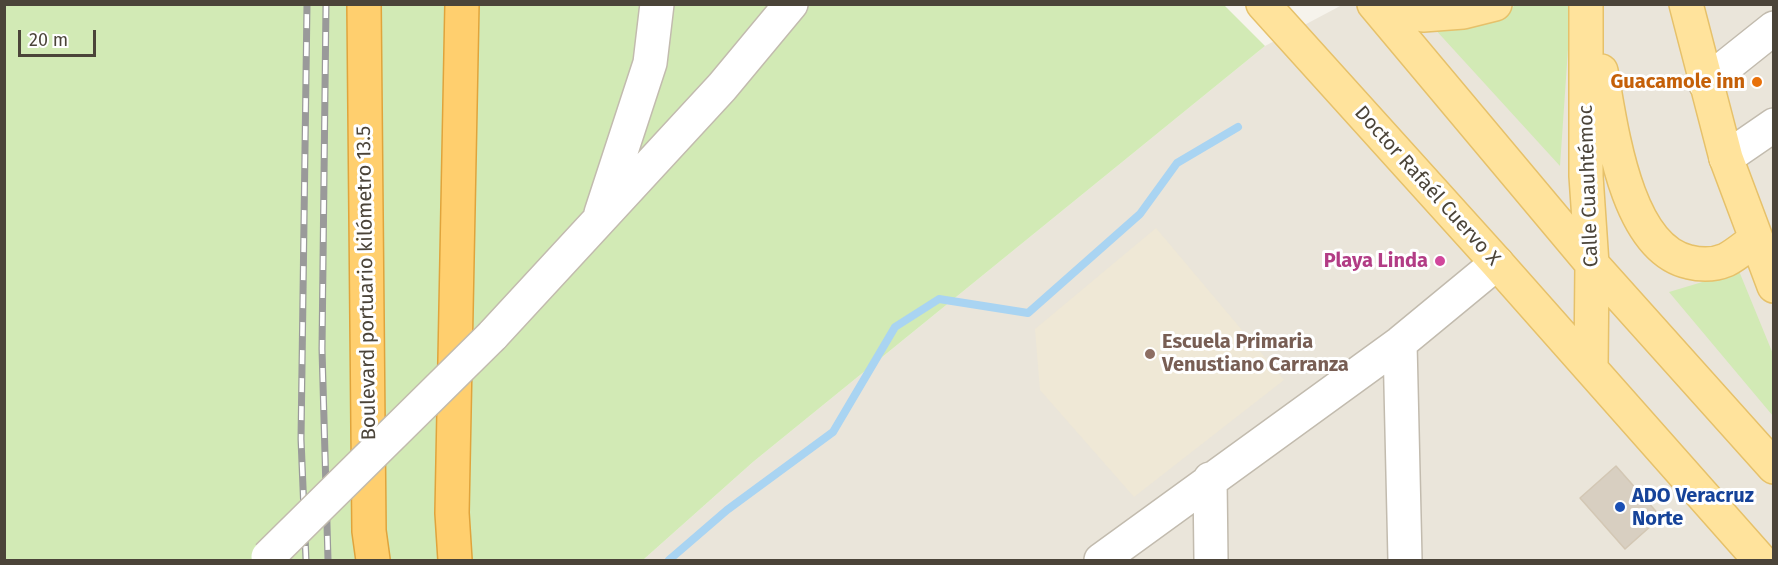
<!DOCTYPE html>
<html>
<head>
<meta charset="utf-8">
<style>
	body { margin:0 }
	#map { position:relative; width:1778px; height:565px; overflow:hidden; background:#f6f3ec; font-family:"Fira Sans",sans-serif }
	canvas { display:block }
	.frame { position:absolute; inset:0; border:6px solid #4b4439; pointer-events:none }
	.scale { position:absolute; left:18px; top:30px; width:78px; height:27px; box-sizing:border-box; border:3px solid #4b4439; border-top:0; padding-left:8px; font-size:18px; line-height:21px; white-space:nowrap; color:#4b4439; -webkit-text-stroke:4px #fff; paint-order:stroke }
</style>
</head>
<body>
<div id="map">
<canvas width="1778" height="565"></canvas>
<div class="frame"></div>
<div class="scale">20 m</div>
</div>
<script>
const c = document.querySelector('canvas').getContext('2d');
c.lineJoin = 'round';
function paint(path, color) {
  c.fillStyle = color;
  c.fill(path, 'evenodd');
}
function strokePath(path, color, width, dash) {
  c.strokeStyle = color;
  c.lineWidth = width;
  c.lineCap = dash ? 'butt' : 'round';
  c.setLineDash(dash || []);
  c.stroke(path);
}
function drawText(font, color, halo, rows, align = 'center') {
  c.font = font + ' "Fira Sans",sans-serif';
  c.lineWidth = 6;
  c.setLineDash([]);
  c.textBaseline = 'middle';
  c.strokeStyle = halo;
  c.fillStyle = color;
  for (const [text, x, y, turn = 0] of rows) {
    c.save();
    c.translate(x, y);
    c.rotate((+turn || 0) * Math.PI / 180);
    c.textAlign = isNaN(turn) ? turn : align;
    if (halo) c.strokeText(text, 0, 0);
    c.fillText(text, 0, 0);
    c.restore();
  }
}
paint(new Path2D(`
	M1342,5H1773V560H643L753,462L1265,46Z`), '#eae5da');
paint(new Path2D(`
	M1156,228L1284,380L1134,497L1040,390L1035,329Z`), '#efe8d6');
paint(new Path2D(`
	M1223,4L1265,46L753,462L643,560H5L4,5Z
	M1515,5H1571L1560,166L1433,27L1499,20Z
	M1739,271L1773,354V416L1669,292Z`), '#d2eab5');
strokePath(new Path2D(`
	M669,560L727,510L833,432L895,327L939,299L1028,313L1140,214L1177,163L1238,127`), '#a9d4f2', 8);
const building = new Path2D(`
	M1616,466L1661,517L1625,549L1580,498Z`);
paint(building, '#d8cfc1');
strokePath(building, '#d3c7b4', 1.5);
const minor = new Path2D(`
	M1705,83L1774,28
	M1726,158L1774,125
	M601,213L650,63L657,4
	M492,336L722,87L791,4
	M1400,343L1405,560
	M1210,479L1211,560
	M1101,560L1400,343L1497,263`);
const major = new Path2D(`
	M1263,4L1497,263L1760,560
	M1374,4L1592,264L1774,467
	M1388,4L1423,15L1463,12L1495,4
	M1586,4V176L1592,264L1591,368
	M1686,4L1726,158L1774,286
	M1601,71C1611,125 1625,248 1689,262C1701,265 1714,265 1726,260C1736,255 1746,246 1756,239`);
const highway = new Path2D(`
	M364,4L369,531L373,560
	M455,560L452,513L462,4`);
strokePath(minor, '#c2bbae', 36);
strokePath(major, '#e6c16a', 36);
strokePath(highway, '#e0a43c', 36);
strokePath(minor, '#fff', 33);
strokePath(major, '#ffe39c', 33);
strokePath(highway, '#ffcf6e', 33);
const rail = new Path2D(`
	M326,4L322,349L328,560
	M306,560L301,439L307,4`);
strokePath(rail, '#9a9a9a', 7);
strokePath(rail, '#fff', 4.5, [14]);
const minorBridge = new Path2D(`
	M268,557L492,336`);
strokePath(minorBridge, '#c2bbae', 36, []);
strokePath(minorBridge, '#fff', 33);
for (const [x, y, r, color] of [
	[1757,82,6,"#e8710a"],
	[1440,261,6,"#d1479c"],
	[1150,354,6,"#8d6e63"],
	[1620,507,6,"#1a4fb4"]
]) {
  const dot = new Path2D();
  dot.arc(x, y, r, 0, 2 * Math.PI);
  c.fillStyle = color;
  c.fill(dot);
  strokePath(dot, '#fff', 2);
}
drawText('bold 20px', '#c56008', '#fff', [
	["Guacamole inn",1745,82]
], 'right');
drawText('20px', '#4b4439', '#fff', [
	["Doctor Rafaél Cuervo X",1427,186,48],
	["Calle Cuauhtémoc",1589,186,-92],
	["Boulevard portuario kilómetro 13.5",367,283,-91]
]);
drawText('bold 20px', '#b23c85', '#fff', [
	["Playa Linda",1428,261]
], 'right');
drawText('bold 20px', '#785e54', '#fff', [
	["Escuela Primaria",1162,342],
	["Venustiano Carranza",1162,365]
], 'left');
drawText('bold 20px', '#164399', '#fff', [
	["ADO Veracruz",1632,496],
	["Norte",1632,519]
], 'left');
</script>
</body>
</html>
